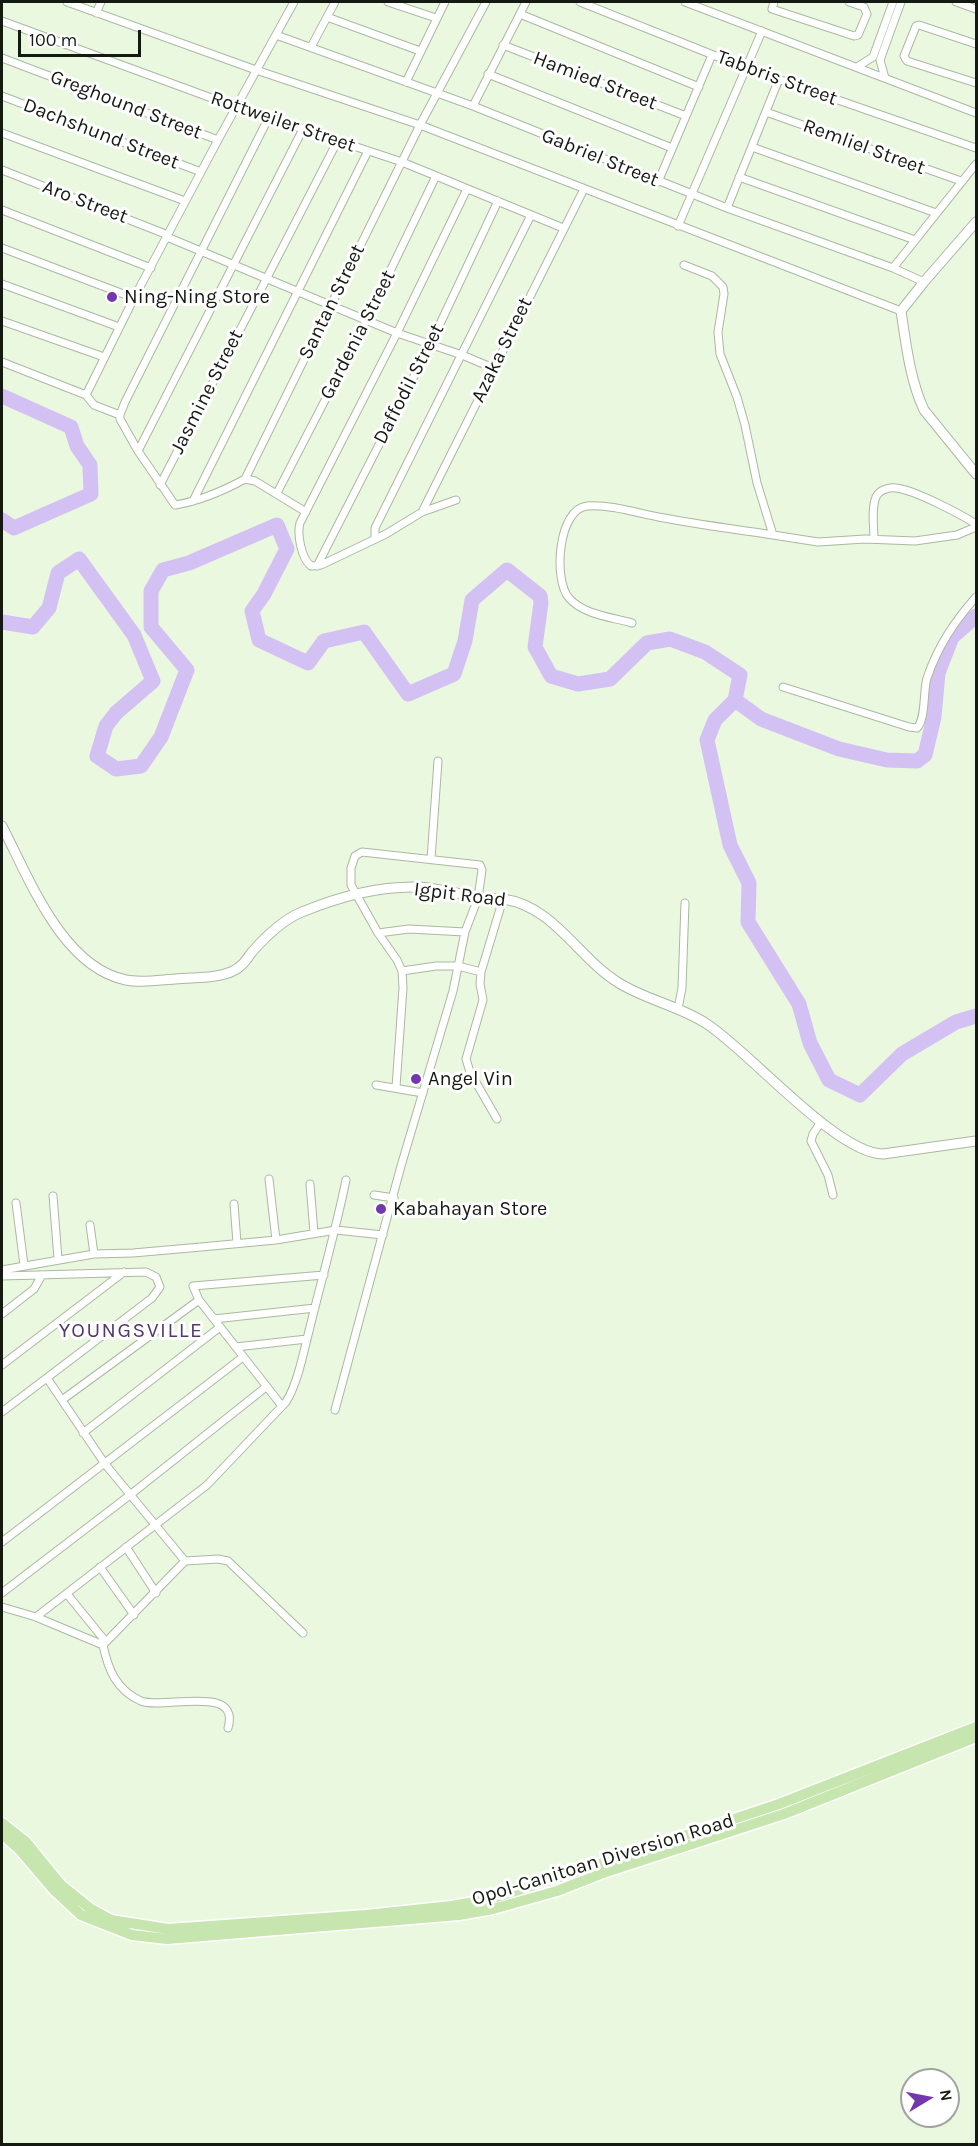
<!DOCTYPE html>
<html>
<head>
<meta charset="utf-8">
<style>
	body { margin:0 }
	#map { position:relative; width:978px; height:2146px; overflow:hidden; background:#eaf8e0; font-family:Karla,sans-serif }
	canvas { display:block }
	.frame { position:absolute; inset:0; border:3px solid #141911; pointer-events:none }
	.north { position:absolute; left:900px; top:2068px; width:60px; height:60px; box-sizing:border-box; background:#fff; border:2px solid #a1a3a0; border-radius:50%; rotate:80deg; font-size:16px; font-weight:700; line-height:24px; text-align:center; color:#141911 }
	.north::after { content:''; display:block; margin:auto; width:21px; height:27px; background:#7338ae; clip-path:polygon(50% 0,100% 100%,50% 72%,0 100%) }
	.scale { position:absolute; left:18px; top:30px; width:123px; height:27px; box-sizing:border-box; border:3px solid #141911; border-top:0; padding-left:8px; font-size:18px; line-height:21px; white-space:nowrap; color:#141911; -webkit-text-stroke:4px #fff; paint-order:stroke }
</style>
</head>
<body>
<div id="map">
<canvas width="978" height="2146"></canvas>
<div class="frame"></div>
<div class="north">N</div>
<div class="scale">100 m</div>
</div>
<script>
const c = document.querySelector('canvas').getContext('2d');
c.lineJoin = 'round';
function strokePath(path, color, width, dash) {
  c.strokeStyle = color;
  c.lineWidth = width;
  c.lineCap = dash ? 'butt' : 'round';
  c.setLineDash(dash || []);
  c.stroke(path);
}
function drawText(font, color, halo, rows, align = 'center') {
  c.font = font + ' Karla,sans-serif';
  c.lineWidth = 6;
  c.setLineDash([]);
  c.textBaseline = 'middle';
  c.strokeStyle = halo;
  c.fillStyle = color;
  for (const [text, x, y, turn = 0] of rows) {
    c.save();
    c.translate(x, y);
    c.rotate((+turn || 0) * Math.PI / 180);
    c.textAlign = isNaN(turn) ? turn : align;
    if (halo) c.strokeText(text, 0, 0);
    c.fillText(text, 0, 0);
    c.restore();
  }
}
strokePath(new Path2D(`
	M2,396L71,427L77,446L90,465L91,494L14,528L2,520
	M2,622L33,627L49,608L58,573L79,559L134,635L153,681L116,713L106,726L97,756L116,769L141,766L161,737L187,670L151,627V591L163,570L189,563L277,525L287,549L264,594L252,611L259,640L308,663L324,641L364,632L408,694L454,674L465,641L472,600L507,570L540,596L541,603L535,647L551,676L578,684L610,679L647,643L670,639L705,652L740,675L735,700L715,720L707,740L730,845L749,883L748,922L799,1004L810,1043L829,1080L860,1095L902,1054L956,1022L976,1016
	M735,700L761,719L839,749L887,760L917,761L925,755L934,717L938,673L952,637L976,616`), '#d4c1f3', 15);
const minor = new Path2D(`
	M67,2L256,70L420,125L901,311
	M388,2L436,18
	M580,2L746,68L976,148
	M685,2L976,113
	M774,2L772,9L854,36L858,35L867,14L864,7L849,2
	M956,2L976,9
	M96,13L101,2
	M520,14L699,87
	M327,17L420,51
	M2,21L236,107L402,162L563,228
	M276,35L473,106L727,208L893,268L924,282
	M976,44L919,25L916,26L904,56L907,61L976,83
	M503,45L686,116
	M311,47L335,2
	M2,58L218,140
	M857,67L873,57L893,2
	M488,74L672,148
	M885,78L880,60L901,2
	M406,82L445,2
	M2,96L201,172
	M473,106L526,2
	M766,112L961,181
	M269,117L125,402L120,415V419L138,451L175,505C200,501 223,491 245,479L255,481L306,512
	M2,133L185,201
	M752,147L936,213
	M2,170L168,235
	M739,177L915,240
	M658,182L712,55
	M727,208L779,79
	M2,210L151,268
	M678,226L762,31
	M167,237L397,333L462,355L493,368
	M2,248L134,298
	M684,265L712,276L723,287L724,294L718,332L720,354L737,397L745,425L757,483L773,535L818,542L865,539L915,541L957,535L976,527
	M893,268L976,164
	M2,284L119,327
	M2,321L104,357
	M2,362L86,395L94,405L120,415
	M86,395L134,298L218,140L294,2
	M138,451L303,129
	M245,479L420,125L486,2
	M160,485L338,140
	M277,493L366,321L436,176
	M456,500L422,512L386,534L321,565L311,566C301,558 297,534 300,523L397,333L467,189
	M193,501L368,151
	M422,512L584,189
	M375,538V528L531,215
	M874,539C874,527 871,509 876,497C879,490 889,487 896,488C915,490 960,514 976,524
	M317,566L430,345L498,201
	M632,623C611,617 584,615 569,598C553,580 558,509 587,506C612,504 640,514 664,518C700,525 736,529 773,535
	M783,687L909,727L917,728C926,719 923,691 927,678C938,646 954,622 976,597
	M431,859L438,761
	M378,933L409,929L465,932
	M402,971L436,966H458L481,972L503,899
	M481,972L480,984L483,1000L466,1059L470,1072L497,1119
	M678,1009L682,988L685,903
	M376,1085L423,1093
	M821,1122L813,1134L811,1141L828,1175L833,1195
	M269,1179L276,1240
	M310,1184L314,1233
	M374,1195L394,1198
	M53,1196L58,1259
	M16,1203L24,1265
	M234,1204L237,1243
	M90,1225L94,1254
	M2,1270L94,1254L133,1253L201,1247L276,1240L336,1230L383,1235
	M2,1276L146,1272L156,1277L160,1287L152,1298L2,1412
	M2,1314L34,1289L42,1275
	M214,1319L315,1308
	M236,1347L307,1339
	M2,1365L124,1272
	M62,1400L199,1300
	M282,1406L199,1300L193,1286L324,1275
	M335,1410L401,1166L453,991L465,932L478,898L482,870L480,865L362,852L355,856L351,868V885L378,933L397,960L402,971L403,988L396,1087
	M83,1433L220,1327
	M2,1542L243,1357
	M126,1547L156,1593
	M185,1561L218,1559L228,1561L303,1633
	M100,1567L134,1615
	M2,1593L130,1495L266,1387
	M67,1594L106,1642
	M2,1607L36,1617L103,1645L185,1561L105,1464L47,1378
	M36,1617L207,1485L286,1402C298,1383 304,1350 310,1327C322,1278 336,1229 346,1180
	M103,1645C108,1669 116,1690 141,1701C163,1710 241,1683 228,1728`);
const tertiary = new Path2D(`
	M976,222L924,282L901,311C906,344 910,380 924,410L976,474
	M2,826C29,878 62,967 126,980C141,983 160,980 175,979C194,977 216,979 233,971C242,967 246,960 252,952C266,936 282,920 302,912C338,897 379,886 418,887C438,888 457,894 476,897C485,899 494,898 503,899C554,906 578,958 619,983C646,1000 680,1006 707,1024C750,1052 837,1154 883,1154L976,1141`);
const primary = new Path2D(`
	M2,1823L26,1842L61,1885L91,1909L111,1920L168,1929L366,1915L452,1906L490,1899L554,1879L779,1804L976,1727
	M2,1834L19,1849L54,1890L81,1915L132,1935L167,1939L459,1915L493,1909L557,1891L603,1873L784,1814L976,1737`);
strokePath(minor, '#abb8a2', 9);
strokePath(tertiary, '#abb8a2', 11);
strokePath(primary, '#fff', 13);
strokePath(minor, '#fff', 7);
strokePath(tertiary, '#fff', 9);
strokePath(primary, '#c7e5af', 10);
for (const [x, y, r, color] of [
	[112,297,6,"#7338ae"],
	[416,1079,6,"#7338ae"],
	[381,1209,6,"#7338ae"]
]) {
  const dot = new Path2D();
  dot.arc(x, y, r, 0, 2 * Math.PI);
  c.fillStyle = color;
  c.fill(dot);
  strokePath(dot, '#fff', 2);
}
drawText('20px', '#141911', '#fff', [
	["Tabbris Street",777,78,20],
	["Hamied Street",595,81,21],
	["Greghound Street",126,105,21],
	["Rottweiler Street",283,122,19],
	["Dachshund Street",101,134,21],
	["Remliel Street",864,147,20],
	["Gabriel Street",600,158,22],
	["Aro Street",85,202,21],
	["Santan Street",332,302,-64],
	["Gardenia Street",358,335,-63],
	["Azaka Street",502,350,-64],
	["Daffodil Street",409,384,-63],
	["Jasmine Street",207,392,-63],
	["Igpit Road",460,895,7],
	["Opol-Canitoan Diversion Road",603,1860,-17]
]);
drawText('20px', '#141911', '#fff', [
	["Ning-Ning Store",124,297],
	["Angel Vin",428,1079],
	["Kabahayan Store",393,1209]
], 'left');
c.letterSpacing = '1.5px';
drawText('21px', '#513671', '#fff', [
	["YOUNGSVILLE",131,1331]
]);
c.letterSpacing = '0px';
</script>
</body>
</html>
